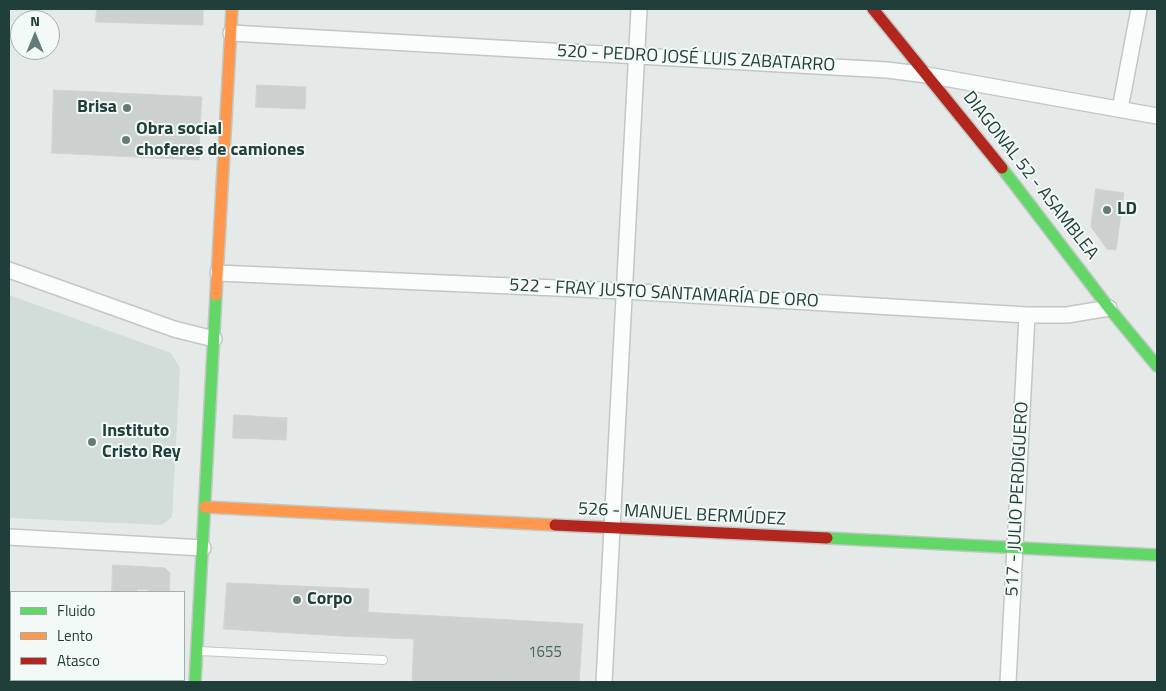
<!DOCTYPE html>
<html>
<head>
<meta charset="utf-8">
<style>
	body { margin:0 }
	#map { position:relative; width:1166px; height:691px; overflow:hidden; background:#e5eae8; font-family:"Titillium Web",sans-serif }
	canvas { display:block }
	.frame { position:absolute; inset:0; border:10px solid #213f3a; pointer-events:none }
	.legend { position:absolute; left:10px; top:591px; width:175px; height:90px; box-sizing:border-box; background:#f3f9f7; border:1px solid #9fafab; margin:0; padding:6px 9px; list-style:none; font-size:15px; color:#213f3a }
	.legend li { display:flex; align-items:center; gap:10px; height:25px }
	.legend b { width:25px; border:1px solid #9fafab }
	.north { position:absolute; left:10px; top:10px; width:50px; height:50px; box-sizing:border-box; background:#f3f9f7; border:1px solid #9fafab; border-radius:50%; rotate:0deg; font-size:14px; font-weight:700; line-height:20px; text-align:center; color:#213f3a }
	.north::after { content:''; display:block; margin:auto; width:18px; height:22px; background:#667b77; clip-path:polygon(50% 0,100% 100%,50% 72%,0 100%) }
</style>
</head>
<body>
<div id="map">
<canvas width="1166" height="691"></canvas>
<div class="frame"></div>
<ul class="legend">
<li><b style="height:6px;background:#63d668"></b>Fluido</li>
<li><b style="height:6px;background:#ff974d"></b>Lento</li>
<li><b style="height:6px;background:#b3261e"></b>Atasco</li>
</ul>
<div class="north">N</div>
</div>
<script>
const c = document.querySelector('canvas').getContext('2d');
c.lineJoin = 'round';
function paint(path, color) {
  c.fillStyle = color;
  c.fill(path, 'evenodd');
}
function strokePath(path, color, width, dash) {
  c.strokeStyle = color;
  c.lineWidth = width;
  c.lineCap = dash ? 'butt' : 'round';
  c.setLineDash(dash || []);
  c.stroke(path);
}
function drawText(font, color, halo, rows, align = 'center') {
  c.font = font + ' "Titillium Web",sans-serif';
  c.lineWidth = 4;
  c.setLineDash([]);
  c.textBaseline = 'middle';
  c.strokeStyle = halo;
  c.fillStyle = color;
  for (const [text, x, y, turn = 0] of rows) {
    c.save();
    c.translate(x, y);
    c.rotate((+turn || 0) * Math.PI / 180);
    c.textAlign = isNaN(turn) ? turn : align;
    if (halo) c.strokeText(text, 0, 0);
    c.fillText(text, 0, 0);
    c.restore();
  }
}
paint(new Path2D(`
	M9,295L171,353L180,368L172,517L162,525L9,518Z`), '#d2dcd8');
const building = new Path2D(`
	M97,9H203V25L96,22Z
	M257,85L306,87L305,109L256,107Z
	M54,90L202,97L200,126L53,119Z
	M53,119L200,126L199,160L52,153Z
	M1096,189L1124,193L1116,250L1107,249L1091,227Z
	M234,415L287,418L286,440L233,438Z
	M113,565L165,568L170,573L169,592H149V590L137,589V592H112Z
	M227,583L369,589L368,612L344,611L342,636L224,629Z
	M344,611L511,620L508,682H412L414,639L342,636Z
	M511,620L583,624L579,682H508Z`);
paint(building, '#ccd1d0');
strokePath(building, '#cdd3d1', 1);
const lane = new Path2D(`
	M199,651L383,660`);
const street = new Path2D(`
	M231,33L887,70L927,75L1157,116
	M1120,109L1139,9
	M9,270L174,329L214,339
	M218,273L624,291L1027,315H1067L1109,308
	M9,537L203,548
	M604,682L639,9
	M1008,682L1027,315`);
const fast = new Path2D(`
	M1002,168L1109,308L1157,366
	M827,538L1157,555
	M195,682L216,295`);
const slow = new Path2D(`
	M216,295L232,9
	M205,507L555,525`);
const jam = new Path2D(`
	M873,9L1002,168
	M555,525L827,538`);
strokePath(lane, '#c2c7c5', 10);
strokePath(street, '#c2c7c5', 18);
strokePath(fast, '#c0c8c6', 14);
strokePath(slow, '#c0c8c6', 14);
strokePath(jam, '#c0c8c6', 14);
strokePath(lane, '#fbfcfc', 8);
strokePath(street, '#fbfcfc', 15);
strokePath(fast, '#63d668', 11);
strokePath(slow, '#ff974d', 11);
strokePath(jam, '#b3261e', 11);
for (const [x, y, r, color] of [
	[127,108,5,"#667b77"],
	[126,140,5,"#667b77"],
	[1107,210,5,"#667b77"],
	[92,442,5,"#667b77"],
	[297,600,5,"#667b77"]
]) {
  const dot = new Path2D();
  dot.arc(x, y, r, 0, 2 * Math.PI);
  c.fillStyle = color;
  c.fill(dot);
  strokePath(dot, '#f3f9f7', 2);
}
drawText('15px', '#4c6460', null, [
	["1655",545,653]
]);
drawText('18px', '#213f3a', '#f3f9f7', [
	["520 - PEDRO JOSÉ LUIS ZABATARRO",696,59,3],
	["DIAGONAL 52 - ASAMBLEA",1030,176,52],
	["522 - FRAY JUSTO SANTAMARÍA DE ORO",664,294,3],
	["517 - JULIO PERDIGUERO",1018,499,-87],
	["526 - MANUEL BERMÚDEZ",682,515,3]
]);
drawText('bold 18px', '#213f3a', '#f3f9f7', [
	["Brisa",117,108,"right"],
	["Obra social",136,130],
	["choferes de camiones",136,151],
	["LD",1117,210],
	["Instituto",102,432],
	["Cristo Rey",102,453],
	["Corpo",307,600]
], 'left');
</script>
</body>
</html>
